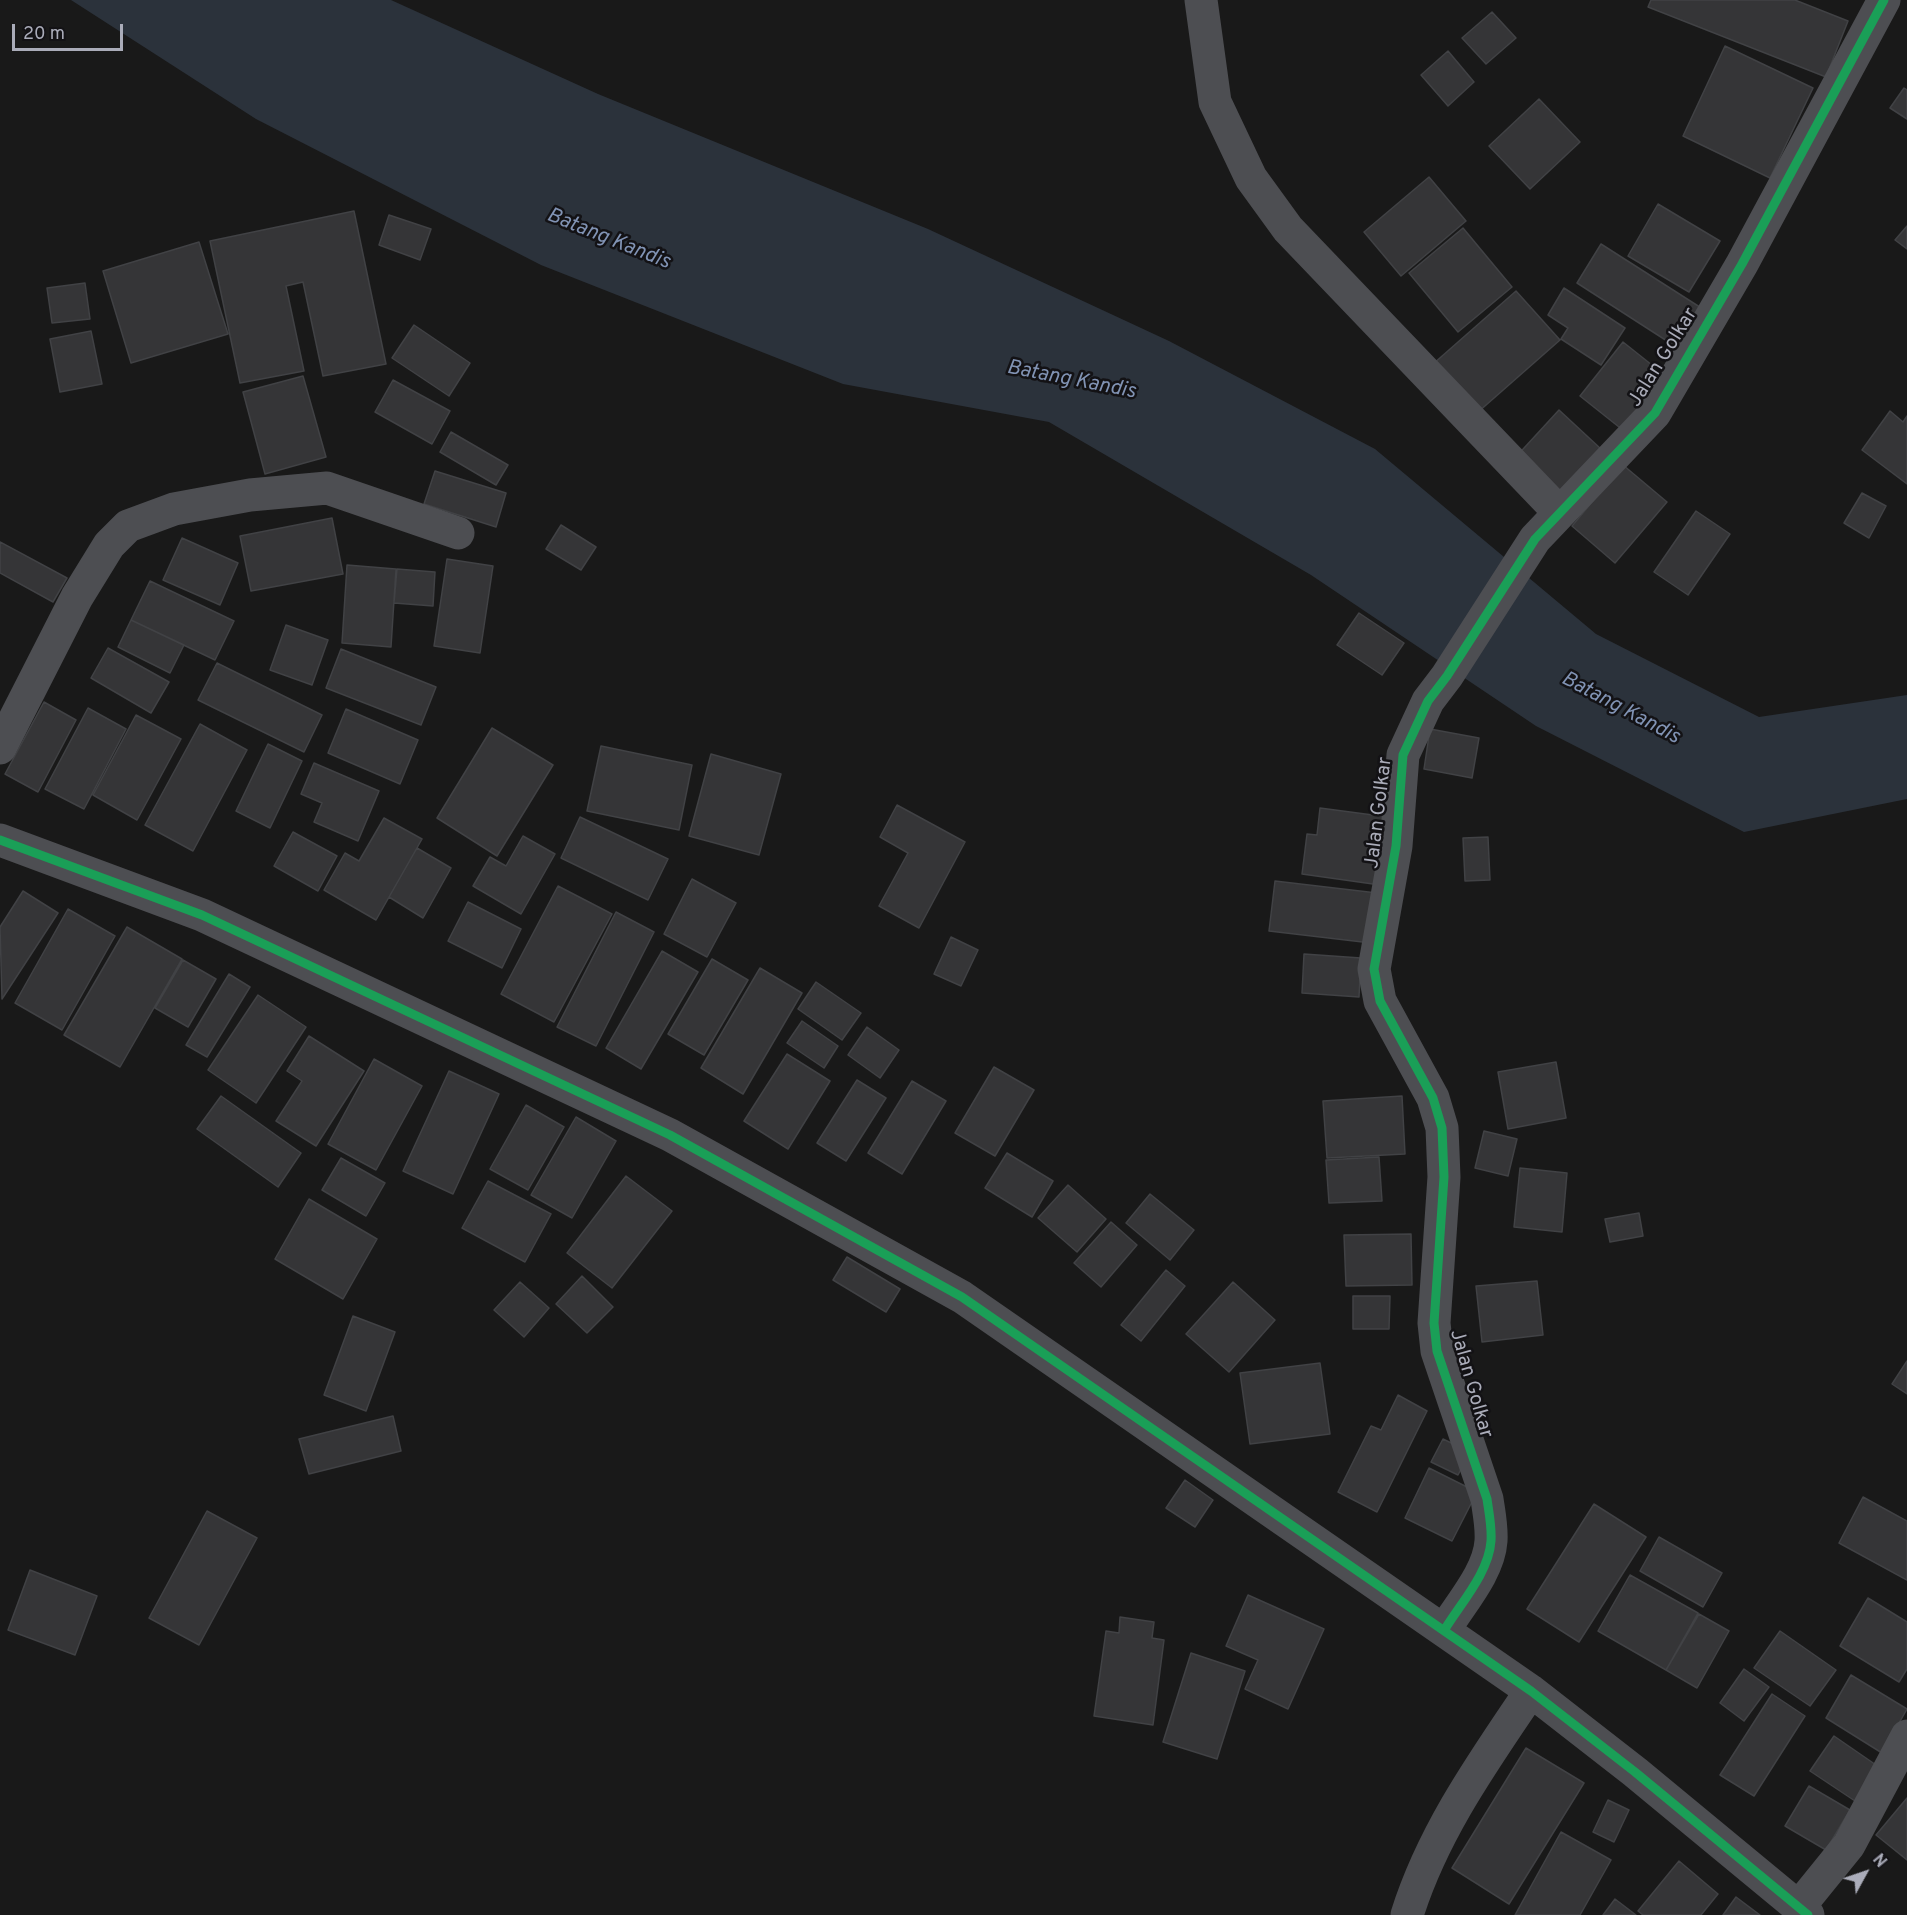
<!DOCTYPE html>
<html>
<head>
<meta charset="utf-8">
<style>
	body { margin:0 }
	#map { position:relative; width:1907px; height:1915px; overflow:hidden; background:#191919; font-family:Overpass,sans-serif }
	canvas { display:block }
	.north { position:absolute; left:1835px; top:1843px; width:60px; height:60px; -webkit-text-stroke:4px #131215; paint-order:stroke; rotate:50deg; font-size:16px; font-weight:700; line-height:24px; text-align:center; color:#aaacb9 }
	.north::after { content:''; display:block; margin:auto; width:21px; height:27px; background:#aaacb9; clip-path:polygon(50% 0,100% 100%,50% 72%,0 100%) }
	.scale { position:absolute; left:12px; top:24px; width:111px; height:27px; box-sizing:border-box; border:3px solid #aaacb9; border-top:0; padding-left:8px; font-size:18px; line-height:21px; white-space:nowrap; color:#aaacb9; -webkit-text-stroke:4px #131215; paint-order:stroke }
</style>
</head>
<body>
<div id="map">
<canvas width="1907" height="1915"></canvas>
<div class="north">N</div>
<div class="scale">20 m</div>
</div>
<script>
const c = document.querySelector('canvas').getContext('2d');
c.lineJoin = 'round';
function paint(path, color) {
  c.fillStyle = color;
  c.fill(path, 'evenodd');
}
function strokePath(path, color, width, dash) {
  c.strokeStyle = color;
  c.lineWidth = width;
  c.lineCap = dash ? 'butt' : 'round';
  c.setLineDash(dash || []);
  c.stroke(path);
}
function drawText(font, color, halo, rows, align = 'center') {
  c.font = font + ' Overpass,sans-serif';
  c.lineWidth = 5;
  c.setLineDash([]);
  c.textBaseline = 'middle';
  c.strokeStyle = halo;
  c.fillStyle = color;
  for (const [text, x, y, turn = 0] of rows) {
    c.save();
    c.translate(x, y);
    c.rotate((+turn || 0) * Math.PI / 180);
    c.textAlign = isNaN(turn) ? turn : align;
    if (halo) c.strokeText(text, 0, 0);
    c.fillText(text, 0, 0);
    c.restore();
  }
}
paint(new Path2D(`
	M71,0H391L598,94L928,229L1169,341L1375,449L1596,634L1759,717L1907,695V799L1744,832L1536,726L1311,575L1049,422L843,384L541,265L256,119Z`), '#2b323b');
const building = new Path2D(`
	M1651,0H1795L1848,21L1826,77L1648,7Z
	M1492,12L1516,38L1486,64L1462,38Z
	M1725,46L1813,88L1770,178L1683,136Z
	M1448,51L1474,82L1448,106L1421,75Z
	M1904,88L1907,90V119L1890,108Z
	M1539,99L1580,142L1530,189L1489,146Z
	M1429,177L1466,221L1401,276L1364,232Z
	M1658,204L1720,241L1689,292L1628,256Z
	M354,211L386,364L323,376L303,282L286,286L304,371L240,383L210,241Z
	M389,215L431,229L420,260L379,245Z
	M1907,226V249L1895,240Z
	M1463,228L1512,287L1458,332L1409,273Z
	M199,242L228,334L131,363L103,271Z
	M1601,244L1706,311L1681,350L1577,283Z
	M85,283L90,319L52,323L47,288Z
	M1564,288L1625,328L1601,365L1561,339L1568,328L1548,315Z
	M1516,291L1560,340L1477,413L1433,364Z
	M414,325L470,363L449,396L392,358Z
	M91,331L102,384L60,392L50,339Z
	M1623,342L1667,377L1624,431L1580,396Z
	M303,376L326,457L265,474L243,392Z
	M393,380L450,411L432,444L375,412Z
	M1559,410L1601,449L1555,499L1513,460Z
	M1890,411L1903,422L1907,416V484L1862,450Z
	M451,432L508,465L496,485L440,452Z
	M1623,465L1667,502L1615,563L1572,526Z
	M435,471L506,493L496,527L424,504Z
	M1862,493L1886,506L1869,538L1844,523Z
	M1696,511L1730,534L1688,595L1654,572Z
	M332,518L343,574L251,591L240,536Z
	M561,525L596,547L581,570L546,549Z
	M182,538L238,563L220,605L163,580Z
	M0,542L67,578L53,602L0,573Z
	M447,559L493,566L480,653L434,646Z
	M347,565L396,569L391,647L342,643Z
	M397,569L435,572L433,606L394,603Z
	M150,581L234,621L215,660L131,620Z
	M1359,613L1404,643L1382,675L1337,645Z
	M131,620L184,645L170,673L118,647Z
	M286,625L328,640L312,685L270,670Z
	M108,648L169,682L151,713L91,678Z
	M341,649L436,687L421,725L326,688Z
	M217,663L322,715L304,752L198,700Z
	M44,702L76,720L38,792L5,774Z
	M88,708L126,729L84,809L45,789Z
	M346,709L418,740L400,784L328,753Z
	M136,715L181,739L137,820L93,795Z
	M200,724L247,750L193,851L145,825Z
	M492,728L553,765L497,856L437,818Z
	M1430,729L1479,738L1472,778L1424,769Z
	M268,744L302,761L270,828L236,811Z
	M601,746L692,765L679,830L587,811Z
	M711,754L781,774L759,855L689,836Z
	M314,763L379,791L358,841L314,822L322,803L301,794Z
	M897,805L965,842L919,928L879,906L908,853L880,837Z
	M1320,808L1388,817L1380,885L1302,874L1307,834L1317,835Z
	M580,817L668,859L648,900L561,858Z
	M384,818L422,839L376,920L324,890L345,853L359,861Z
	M293,832L337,856L318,891L274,866Z
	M523,836L555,854L521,914L473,886L490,857L506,866Z
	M1488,837L1490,880L1465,881L1463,838Z
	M417,848L451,868L423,918L389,897Z
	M692,879L736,903L707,957L664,934Z
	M1275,881L1377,893L1371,943L1269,931Z
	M558,886L612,914L554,1022L501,994Z
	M23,891L58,913L2,999L0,927Z
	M468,902L521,929L502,968L448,941Z
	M68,909L115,936L62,1030L15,1003Z
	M616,912L654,932L596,1046L557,1027Z
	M127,927L182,959L120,1067L64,1035Z
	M951,937L978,950L961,986L934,974Z
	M662,951L698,972L641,1069L606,1048Z
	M1304,954L1361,958L1359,997L1302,993Z
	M712,959L748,980L704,1055L668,1034Z
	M183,960L216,979L188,1027L155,1008Z
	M760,968L802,993L743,1094L701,1068Z
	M229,974L250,987L207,1057L186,1045Z
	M816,982L861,1013L842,1040L798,1009Z
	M258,995L306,1027L256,1103L208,1070Z
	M802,1021L838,1046L824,1068L787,1043Z
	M867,1027L899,1050L880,1078L848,1055Z
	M309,1036L364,1071L316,1146L276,1121L302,1081L287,1071Z
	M787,1054L830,1081L788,1149L744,1121Z
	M374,1059L422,1086L376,1170L328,1144Z
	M1556,1062L1566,1118L1508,1129L1498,1072Z
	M994,1067L1034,1090L995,1156L955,1133Z
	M449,1071L499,1094L453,1194L403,1171Z
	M857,1080L886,1098L846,1161L817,1143Z
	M912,1081L946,1101L902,1174L868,1153Z
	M221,1096L301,1153L278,1187L197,1129Z
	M1402,1096L1405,1154L1327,1158L1323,1101Z
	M526,1105L564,1127L528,1190L490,1169Z
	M576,1117L616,1141L572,1218L531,1195Z
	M1484,1131L1517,1139L1508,1176L1475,1168Z
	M1007,1153L1053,1181L1032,1217L985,1188Z
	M1379,1157L1382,1201L1329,1203L1326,1160Z
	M341,1158L385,1183L366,1216L322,1190Z
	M1520,1168L1567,1173L1562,1232L1514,1227Z
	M626,1176L672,1211L612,1288L567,1253Z
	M488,1181L551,1214L525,1262L462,1228Z
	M1068,1185L1106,1219L1077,1252L1038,1218Z
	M1150,1194L1194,1230L1170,1260L1126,1223Z
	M309,1199L377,1239L343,1299L275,1259Z
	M1639,1213L1643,1236L1610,1242L1605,1219Z
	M1111,1222L1137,1245L1101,1287L1074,1263Z
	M1411,1234L1412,1285L1346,1286L1344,1235Z
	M847,1257L900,1289L886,1312L833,1280Z
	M1166,1270L1185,1286L1141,1341L1121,1325Z
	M582,1276L613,1307L587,1333L556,1304Z
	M1537,1281L1543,1335L1482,1342L1476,1286Z
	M520,1282L549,1308L524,1337L494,1310Z
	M1233,1282L1275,1320L1229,1372L1186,1334Z
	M1353,1296H1390L1389,1329H1353Z
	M353,1316L395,1332L366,1411L324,1395Z
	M1907,1361V1394L1892,1384Z
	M1320,1363L1330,1434L1250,1444L1240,1373Z
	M1398,1395L1427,1411L1377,1512L1338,1492L1371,1426L1381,1430Z
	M393,1416L401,1451L309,1474L299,1439Z
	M1443,1439L1470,1452L1458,1475L1431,1462Z
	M1429,1468L1477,1492L1452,1541L1405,1518Z
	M1185,1480L1213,1500L1195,1527L1166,1508Z
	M1863,1497L1907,1521V1580L1839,1543Z
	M1594,1504L1646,1537L1579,1642L1527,1609Z
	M207,1511L257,1538L199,1645L149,1618Z
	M1659,1537L1722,1573L1703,1607L1640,1571Z
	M30,1570L97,1596L75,1655L8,1630Z
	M1630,1575L1698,1613L1666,1670L1598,1631Z
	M1248,1595L1324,1629L1288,1709L1245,1689L1258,1660L1226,1646Z
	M1868,1598L1907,1622V1669L1899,1682L1840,1646Z
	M1699,1614L1729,1631L1697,1688L1666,1670Z
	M1120,1617L1154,1622L1152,1638L1164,1640L1153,1725L1094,1716L1106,1631L1119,1633Z
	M1780,1631L1836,1670L1810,1706L1754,1668Z
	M1191,1653L1245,1671L1217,1759L1163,1742Z
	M1744,1669L1769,1687L1744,1721L1720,1703Z
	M1851,1675L1907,1709L1882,1753L1826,1718Z
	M1772,1694L1805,1716L1754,1796L1720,1775Z
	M1834,1736L1879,1767L1855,1801L1810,1771Z
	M1526,1748L1584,1783L1509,1904L1452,1868Z
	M1809,1786L1850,1810L1826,1850L1785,1826Z
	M1907,1798V1860L1876,1835Z
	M1608,1800L1629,1810L1614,1842L1593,1832Z
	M1561,1832L1611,1860L1580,1915H1515Z
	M1679,1861L1718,1894L1701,1915H1643L1638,1911Z
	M1736,1897L1760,1915H1723Z
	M1615,1899L1636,1915H1603Z`);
paint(building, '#353537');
strokePath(building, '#414245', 1.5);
strokePath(new Path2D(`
	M1201,0L1215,102L1251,178L1288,229L1559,512
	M0,748L77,597L109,545L128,526L174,509L250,495L327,488L458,533
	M0,840L202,915L670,1135L962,1297L1531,1691L1635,1772L1808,1915
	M1445,1629C1461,1603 1489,1572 1491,1541C1492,1527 1489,1513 1487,1499L1437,1351L1434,1323L1444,1177L1442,1128L1433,1098L1380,1001L1374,969L1396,846L1403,755L1428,701L1447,676L1535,539L1655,413L1742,264L1884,0
	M1798,1908L1849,1845L1907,1736
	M1407,1915C1433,1832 1483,1762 1531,1691`), '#4d4e52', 33);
strokePath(new Path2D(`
	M0,840L202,915L670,1135L962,1297L1531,1691L1635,1772L1808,1915
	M1445,1629C1461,1603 1489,1572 1491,1541C1492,1527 1489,1513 1487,1499L1437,1351L1434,1323L1444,1177L1442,1128L1433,1098L1380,1001L1374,969L1396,846L1403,755L1428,701L1447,676L1535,539L1655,413L1742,264L1884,0`), '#1a9f57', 9);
drawText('20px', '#aaacb9', '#131215', [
	["Jalan Golkar",1664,358,-58],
	["Jalan Golkar",1380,813,-83],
	["Jalan Golkar",1470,1384,74]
]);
drawText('italic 21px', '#8193b4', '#131215', [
	["Batang Kandis",608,240,22],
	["Batang Kandis",1071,381,11],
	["Batang Kandis",1620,709,28]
]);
</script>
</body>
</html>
